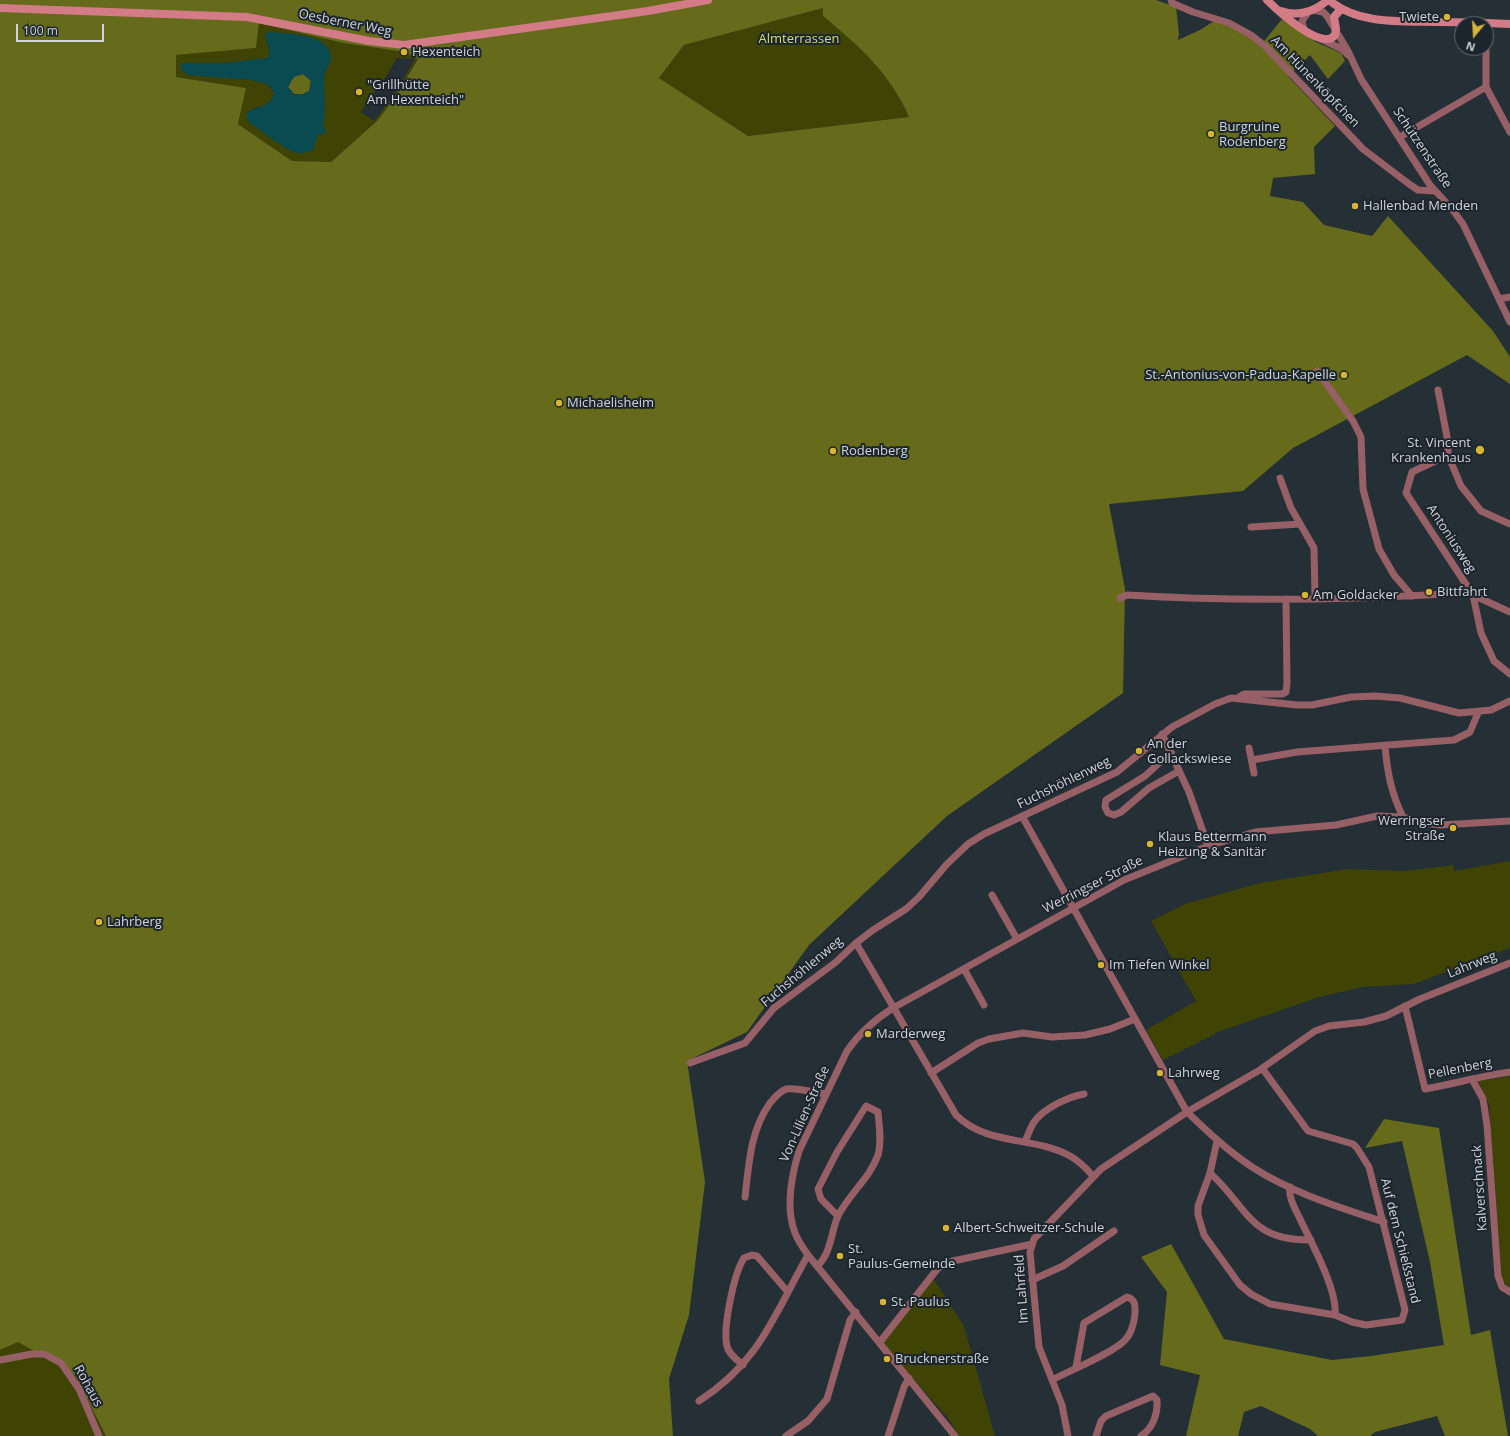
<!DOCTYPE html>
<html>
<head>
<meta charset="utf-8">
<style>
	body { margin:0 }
	#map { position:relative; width:1510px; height:1436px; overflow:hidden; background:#252f36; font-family:"Open Sans",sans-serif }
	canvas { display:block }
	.north { position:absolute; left:1454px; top:16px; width:40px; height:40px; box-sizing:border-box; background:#1c252c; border:1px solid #646b72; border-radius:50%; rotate:198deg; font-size:11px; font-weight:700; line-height:16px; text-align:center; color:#cfd5da }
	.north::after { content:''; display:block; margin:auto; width:14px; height:18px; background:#d7b434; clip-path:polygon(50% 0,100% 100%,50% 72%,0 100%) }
	.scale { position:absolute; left:16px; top:24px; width:88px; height:18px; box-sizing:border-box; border:2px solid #cfd5da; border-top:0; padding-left:5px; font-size:12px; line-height:14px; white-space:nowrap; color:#cfd5da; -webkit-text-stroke:3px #1c252c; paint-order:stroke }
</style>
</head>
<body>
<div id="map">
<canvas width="1510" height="1436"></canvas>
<div class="north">N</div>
<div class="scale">100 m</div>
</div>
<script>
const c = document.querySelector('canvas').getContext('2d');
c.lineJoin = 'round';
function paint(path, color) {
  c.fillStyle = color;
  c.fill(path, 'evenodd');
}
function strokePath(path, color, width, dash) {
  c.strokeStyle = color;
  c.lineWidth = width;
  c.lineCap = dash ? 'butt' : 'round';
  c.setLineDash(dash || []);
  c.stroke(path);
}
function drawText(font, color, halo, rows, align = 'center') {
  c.font = font + ' "Open Sans",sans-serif';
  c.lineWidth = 4;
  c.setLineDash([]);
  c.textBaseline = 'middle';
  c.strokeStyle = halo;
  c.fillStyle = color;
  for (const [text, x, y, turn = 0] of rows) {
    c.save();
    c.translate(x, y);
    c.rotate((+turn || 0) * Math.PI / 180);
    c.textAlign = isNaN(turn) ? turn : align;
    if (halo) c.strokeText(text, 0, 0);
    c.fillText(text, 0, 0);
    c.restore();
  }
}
paint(new Path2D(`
	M823,8V16L861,47L891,83L909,117L748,136L659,78L684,45Z
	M259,23L343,43L406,52L418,59L396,96L377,121L331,162L292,161L238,124L246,88L176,77V55L256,48ZM266,41L329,64C316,85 332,109 318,133C310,148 316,145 298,153L290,150L249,122L254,108C264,106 272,104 274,93L267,84L251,80L188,75L181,70V64L185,63H226L268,58L270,53ZM397,58L415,59L394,95L374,121L361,112L387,75Z
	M1510,861V948L1414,984L1363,987L1319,997L1215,1033V1034L1163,1060L1146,1030L1196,1001L1151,921L1185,904L1260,883L1347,869L1405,871L1454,865V871Z
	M1510,1076V1289L1502,1279L1489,1104L1478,1081Z
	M931,1275L964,1326L995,1436H959L948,1418L880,1342Z
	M18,1342L75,1375L106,1436H0V1350Z`), '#3f4303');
paint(new Path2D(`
	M0,0H1156L1176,7L1179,34L1178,40L1200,30L1214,21L1240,30L1261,45L1282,19L1316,42L1341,53L1345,61L1328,79L1310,55L1288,76L1335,126L1314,147L1315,174L1273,178L1270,196L1303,202L1324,225L1372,236L1388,216L1493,331L1510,357V384L1467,355L1293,448L1243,491L1109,504L1125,589L1123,693L947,816L809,945L747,1032L687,1061L705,1182L689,1315L669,1379L673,1436H106L75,1375L18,1342L0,1350ZM823,8V16C859,46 890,73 909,117L748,136L659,78L684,45ZM259,23L343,43L405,52L418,59L396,96L377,121L331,162L292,161L238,124L246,88L176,77V55L256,48Z
	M303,74L311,81L309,91L303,94H294L288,87L294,76Z
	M1384,1119L1439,1128L1471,1335L1490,1330L1508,1436H1445L1437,1416L1375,1432L1370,1436H1318L1310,1429L1261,1406L1244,1412L1238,1436H1186L1200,1375L1160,1365L1167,1292L1141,1257L1171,1244L1224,1339L1332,1360L1371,1356L1444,1345L1430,1262L1402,1141L1365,1148Z`), '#656b1a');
paint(new Path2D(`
	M271,32C289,34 330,34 331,57C331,65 324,70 324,77C324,94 326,109 323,126L326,131L322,135L318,134L313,150C308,152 303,154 297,153C285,150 260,130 249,122L246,117L247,112C258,106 272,107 274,92L267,84L251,80L188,75L181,70V64L185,63H226L268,58L270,53L265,35L266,33ZM303,74L311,81L309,91L303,94H294L288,87L294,77Z`), '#094b51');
strokePath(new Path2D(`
	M1171,0L1172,3L1193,12L1229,23L1251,35L1265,46L1363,149L1409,184L1418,190L1435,191
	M1313,10L1323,12L1327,16L1348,51L1361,79L1430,185L1452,209L1463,224L1510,322
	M1304,30L1302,21L1309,11
	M1486,35V23
	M1321,39L1342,49L1348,55
	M1486,48V87L1510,132
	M1400,137L1486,87
	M1499,299L1510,297
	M1317,371L1353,421L1361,437L1363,489L1379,549L1394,575L1412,596
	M1438,390L1448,442V455L1461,486L1481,511L1510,524
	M1448,455L1412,472L1406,493L1473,595L1481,633L1494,661L1510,674
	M1280,478L1291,508L1314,548L1315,598
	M1251,527L1300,524
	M1120,598L1127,595C1239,602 1350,600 1462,593L1473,595L1510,612
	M1239,697L1244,694H1282L1286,692L1287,683L1286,599
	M1162,734L1189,792L1208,846
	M1385,745C1387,771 1391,793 1403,817
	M1249,748L1254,773
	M1171,752L1145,776L1106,800L1105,807L1108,813L1114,815L1121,812L1149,788L1179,771
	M1252,760L1297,752L1454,740L1470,732L1478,713
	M1022,816L1187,1112C1208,1132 1228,1151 1252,1167C1292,1193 1339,1207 1384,1222
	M992,895L1017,939
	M856,943L956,1115C987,1146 1034,1136 1070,1156C1079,1161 1086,1168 1093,1176
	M964,969L984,1005
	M1405,1006L1425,1089C1453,1084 1481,1076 1510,1072
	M690,1063L745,1043L774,1008L836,962L856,943L873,930L906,909L919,897L947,864L968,844L984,834L1117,772L1172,727L1215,704L1231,698L1297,705H1312L1351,697L1375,696L1400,698L1459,713L1491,710L1510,701
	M931,1073L978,1043L989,1039L1023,1033L1052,1037L1085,1035L1110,1029L1135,1019
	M1472,1079L1483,1099L1487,1125L1498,1276L1502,1287L1510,1292
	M1217,1141L1210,1173L1198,1206V1215L1204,1235L1240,1285L1251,1294L1270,1304L1335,1315L1352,1322L1366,1325L1402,1320L1405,1310L1369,1167L1357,1148L1353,1144L1308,1131L1262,1068
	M1025,1142C1028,1135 1030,1128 1034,1122C1044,1108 1068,1097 1084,1094
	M1210,1173C1248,1207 1249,1241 1311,1240
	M1290,1187C1288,1198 1296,1210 1301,1221C1312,1244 1338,1291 1335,1315
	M745,1197C749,1164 750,1131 770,1103C775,1097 779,1092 786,1089C795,1087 816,1093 826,1094
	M817,1266C831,1255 831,1231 838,1216C849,1194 870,1178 878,1155C882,1141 879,1126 878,1112L866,1106L837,1152L818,1189L821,1199L838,1216
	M1032,1280L1063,1266L1114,1231
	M880,1342L938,1268L953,1261L1032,1244
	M0,1360L32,1354H44L61,1363L79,1389L99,1436
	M743,1365C737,1360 731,1356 728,1349C721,1333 734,1273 744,1258L752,1255L757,1256L787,1291
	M1052,1380C1069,1371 1115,1352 1125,1340C1131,1334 1134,1323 1135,1314C1135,1307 1136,1302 1130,1298L1127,1297L1084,1323L1076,1367
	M699,1401C760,1362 774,1315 808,1255
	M786,1436L808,1421L827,1399L850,1320L856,1312
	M888,1436L904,1387L909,1378
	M955,1436L808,1255C803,1248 798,1241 795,1233C785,1207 791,1177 799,1151L847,1051C860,1032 874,1020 893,1008L1124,880L1208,846L1255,832L1336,825L1377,816L1403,817L1423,823L1440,825L1510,821
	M1068,1436L1062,1405L1039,1347L1030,1252L1034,1239L1101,1169L1187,1112L1258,1071L1315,1031L1329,1026L1364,1022L1386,1016L1420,999L1510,963
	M1096,1436L1101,1421L1106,1416L1153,1396L1157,1400C1158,1414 1153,1428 1141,1436`), '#976066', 7);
strokePath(new Path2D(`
	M1267,0C1277,10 1322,52 1335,35L1336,29L1334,17L1341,9
	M1329,0C1358,25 1402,21 1439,22C1462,22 1486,23 1510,24
	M0,8L247,17L369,41L404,45L648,11L708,0
	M1281,11C1299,17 1314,12 1328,0`), '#d37b86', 8);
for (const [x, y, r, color] of [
	[1447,17,4,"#d7b434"],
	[404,52,4,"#d7b434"],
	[359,92,4,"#d7b434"],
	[1211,134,4,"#d7b434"],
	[1355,206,4,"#d7b434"],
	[1344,375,4,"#d7b434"],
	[559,403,4,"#d7b434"],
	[1480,450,5,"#d7b434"],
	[833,451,4,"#d7b434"],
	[1429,592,4,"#d7b434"],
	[1305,595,4,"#d7b434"],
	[1139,751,4,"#d7b434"],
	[1453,828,4,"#d7b434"],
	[1150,844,4,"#d7b434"],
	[99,922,4,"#d7b434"],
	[1101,965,4,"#d7b434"],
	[868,1034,4,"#d7b434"],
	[1160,1073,4,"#d7b434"],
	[946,1228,4,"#d7b434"],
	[840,1256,4,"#d7b434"],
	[883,1302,4,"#d7b434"],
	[887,1359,4,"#d7b434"]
]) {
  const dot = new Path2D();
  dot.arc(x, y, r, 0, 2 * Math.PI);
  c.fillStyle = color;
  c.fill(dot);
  strokePath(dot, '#1c252c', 1.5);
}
drawText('13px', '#cfd5da', '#1c252c', [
	["Twiete",1439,17,"right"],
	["Hexenteich",412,52],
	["\"Grillhütte",367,85],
	["Am Hexenteich\"",367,100],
	["Burgruine",1219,127],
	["Rodenberg",1219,142],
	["Hallenbad Menden",1363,206],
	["St.-Antonius-von-Padua-Kapelle",1336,375,"right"],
	["Michaelisheim",567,403],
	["St. Vincent",1471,443,"right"],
	["Krankenhaus",1471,458,"right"],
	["Rodenberg",841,451],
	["Bittfahrt",1437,592],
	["Am Goldacker",1313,595],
	["An der",1147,744],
	["Gollackswiese",1147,759],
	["Werringser",1445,821,"right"],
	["Straße",1445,836,"right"],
	["Klaus Bettermann",1158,837],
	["Heizung & Sanitär",1158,852],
	["Lahrberg",107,922],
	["Im Tiefen Winkel",1109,965],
	["Marderweg",876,1034],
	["Lahrweg",1168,1073],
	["Albert-Schweitzer-Schule",954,1228],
	["St.",848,1249],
	["Paulus-Gemeinde",848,1264],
	["St. Paulus",891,1302],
	["Brucknerstraße",895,1359]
], 'left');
drawText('13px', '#cfd5da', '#1c252c', [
	["Oesberner Weg",345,23,11],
	["Am Hünenköpfchen",1315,82,46],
	["Schützenstraße",1422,148,56],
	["Antoniusweg",1451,539,57],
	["Fuchshöhlenweg",1064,783,-26],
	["Werringser Straße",1093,885,-27],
	["Lahrweg",1472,965,-22],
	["Fuchshöhlenweg",802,972,-40],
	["Pellenberg",1460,1069,-11],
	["Von-Lilien-Straße",805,1114,-66],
	["Kalverschnack",1480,1188,-94],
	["Auf dem Schießstand",1400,1241,76],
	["Im Lahrfeld",1022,1289,-94],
	["Rohaus",88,1386,61]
]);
drawText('13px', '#d3de73', '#1c252c', [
	["Almterrassen",799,39]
]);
</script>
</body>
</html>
